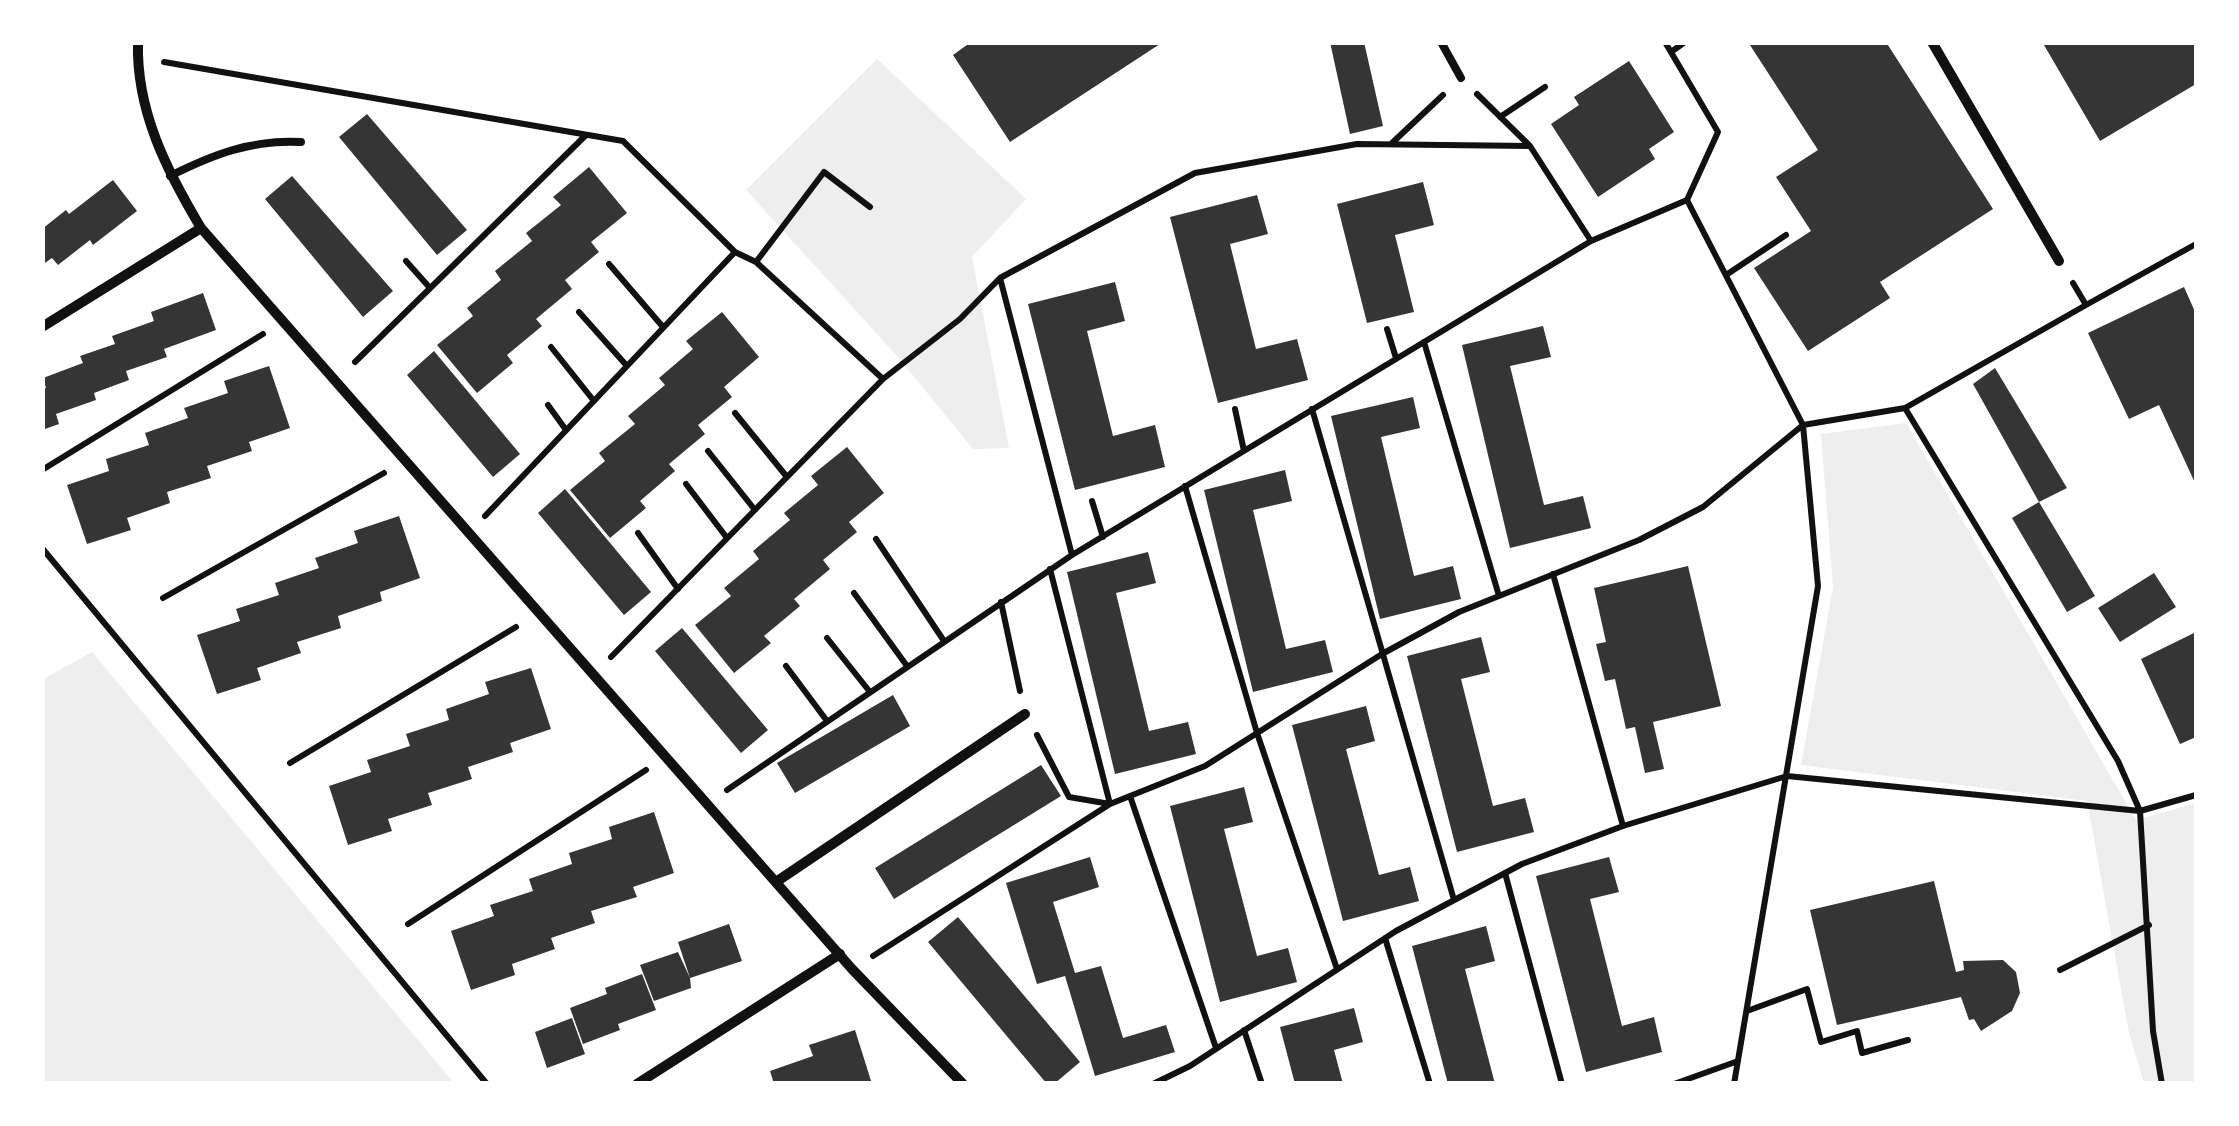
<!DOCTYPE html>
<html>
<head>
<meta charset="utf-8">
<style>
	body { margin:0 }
	#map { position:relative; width:2239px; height:1126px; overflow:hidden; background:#fff; font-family:"PT Sans",sans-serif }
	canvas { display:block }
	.frame { position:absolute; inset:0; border:45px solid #fff; pointer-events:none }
</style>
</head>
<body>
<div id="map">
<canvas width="2239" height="1126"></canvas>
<div class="frame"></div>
</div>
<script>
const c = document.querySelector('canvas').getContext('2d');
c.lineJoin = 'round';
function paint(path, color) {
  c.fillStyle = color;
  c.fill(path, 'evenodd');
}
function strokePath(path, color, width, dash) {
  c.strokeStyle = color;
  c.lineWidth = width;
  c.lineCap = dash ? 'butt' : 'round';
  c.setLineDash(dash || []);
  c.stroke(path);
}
paint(new Path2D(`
	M877,59L1026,199L972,257L1009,448L973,449L898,357L746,190Z
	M1906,423L2136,820L2196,803V1083H2144L2129,1033L2087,801L1801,765L1833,587L1821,434Z
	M92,652L454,1083H43V679Z`), '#eee');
paint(new Path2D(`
	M971,42H1163L1010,142L953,55Z
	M1330,42H1364L1383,126L1350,134Z
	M1748,42H1886L1993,209L1880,282L1890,298L1808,351L1754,268L1811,231L1776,177L1818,150Z
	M2049,42H2196V84L2100,141L2044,45Z
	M1629,61L1674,132L1649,149L1655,159L1598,197L1551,124L1579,105L1574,97Z
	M367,114L467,230L437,255L339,137Z
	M589,167L627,213L591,242L599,252L565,280L572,289L536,319L542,326L507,355L513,363L477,393L437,345L473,316L467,308L501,280L495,271L532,241L526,233L561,205L553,197Z
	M292,176L393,291L363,317L265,199Z
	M113,180L137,211L93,245L90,240L58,265L52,258L42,265V229L66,210L69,214Z
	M1423,182L1434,225L1395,235L1414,312L1367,323L1337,204Z
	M1257,195L1268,234L1230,244L1256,349L1297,339L1308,380L1218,403L1170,217Z
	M1115,282L1125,321L1087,331L1113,436L1155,425L1165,467L1075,490L1028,304Z
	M2184,287L2196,314V485L2159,405L2129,419L2088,333Z
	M203,293L216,330L164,349L167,357L126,371L129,380L94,393L96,400L56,414L59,424L42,430V389L46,388L43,378L83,363L80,356L115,344L112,336L154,321L151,312Z
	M722,312L759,357L724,387L732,397L698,425L705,434L669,464L675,471L640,501L646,508L610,538L570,490L605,461L599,453L635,424L628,416L665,385L659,378L693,349L686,341Z
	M1543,326L1551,357L1510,366L1544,505L1583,496L1591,528L1510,548L1462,345Z
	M434,351L520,454L493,477L407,375Z
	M269,366L290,428L249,442L252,451L207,466L211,478L167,492L170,503L127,518L131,530L87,544L67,485L109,471L106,459L149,445L145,433L188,418L184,408L228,393L224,381Z
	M1995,368L2067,488L2039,502L1973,384Z
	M1413,397L1420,428L1381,437L1414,576L1453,566L1461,599L1380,619L1331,416Z
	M847,447L884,493L849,522L857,532L823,560L830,569L794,599L800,606L764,636L771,643L734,673L695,625L731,596L724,588L759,559L753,551L790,520L784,513L818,485L811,476Z
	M1285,470L1292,501L1253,510L1286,649L1325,640L1333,672L1253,692L1204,490Z
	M565,489L651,592L624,615L538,513Z
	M2039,502L2095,596L2067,612L2012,518Z
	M399,516L420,578L380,592L382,601L338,616L341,628L297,642L301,653L257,668L261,680L217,694L197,635L240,621L236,609L279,595L275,583L319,568L315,558L358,543L354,531Z
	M1148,552L1156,583L1116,593L1149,731L1188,722L1196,754L1115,774L1067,572Z
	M1688,566L1721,706L1653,722L1664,769L1645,773L1635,727L1626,729L1615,679L1605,681L1596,644L1606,642L1594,588Z
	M2154,573L2176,607L2120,642L2098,608Z
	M682,628L768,730L741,753L655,651Z
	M2196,632V737L2180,744L2141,659Z
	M1481,637L1490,672L1461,679L1493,806L1525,798L1534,832L1457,852L1407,656Z
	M531,668L551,729L510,743L513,752L468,767L472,779L428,793L432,805L388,819L392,831L348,845L329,786L371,772L367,760L410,746L406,734L449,720L446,709L489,694L485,682Z
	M893,695L910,726L795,793L777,763Z
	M1366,706L1375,741L1346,749L1379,875L1410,867L1419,901L1343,921L1292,725Z
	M1041,765L1061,796L894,899L875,868Z
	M1244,787L1253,822L1224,829L1257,956L1288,948L1297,982L1220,1002L1170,806Z
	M654,812L674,873L633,887L637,897L591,911L595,923L551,938L555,949L512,964L515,975L471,990L451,931L494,916L490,905L533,891L529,879L572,864L569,853L612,839L609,827Z
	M1090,857L1099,887L1053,902L1075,973L1101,966L1123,1038L1166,1025L1175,1052L1095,1076L1065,976L1037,984L1006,883Z
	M1609,857L1619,892L1590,899L1622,1026L1654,1017L1662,1052L1586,1072L1536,876Z
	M1934,881L1956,972L1964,970L1963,961L2003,960L2016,972L2020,993L2012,1011L1981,1031L1974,1019L1969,1020L1961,997L1837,1025L1810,910Z
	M958,917L1080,1062L1054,1084H1047L928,942Z
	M729,924L742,961L690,978L691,988L654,1001L640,965L678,952L690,978L678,942Z
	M1486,926L1495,961L1465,969L1495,1084H1448L1412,946Z
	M642,974L656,1010L618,1024L620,1030L583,1044L570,1008L607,994L605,988Z
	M1354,1008L1363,1042L1334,1050L1343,1084H1295L1280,1027Z
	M572,1018L585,1054L547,1068L535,1032Z
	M855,1030L872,1084H774L770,1071L813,1056L809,1045Z`), '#353535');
strokePath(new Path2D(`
	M1665,42L1718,132L1687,200L1803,425L1818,586L1734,1084
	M1671,52L1685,42
	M164,62L623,141L735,252L756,262L883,379
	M1477,94L1529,145
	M1500,117L1545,87
	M1392,143L1443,95
	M406,261L430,288
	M756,262L824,172L870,207
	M609,264L663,327
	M1726,275L1786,235
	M2073,283L2086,305L1905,408L2118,761L2140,811L2153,1031L2162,1084
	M2086,305L2196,244
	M579,312L627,366
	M1387,329L1396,358
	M1424,342L1499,596
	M551,347L594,401
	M355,362L585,136
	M548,405L566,430
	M1235,409L1244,451
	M1312,409L1454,900
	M735,413L787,477
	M708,451L755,510
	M42,470L263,334
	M686,484L727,538
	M1185,486L1257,733L1337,969
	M1092,501L1103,537
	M485,516L735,252
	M638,533L678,589
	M876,539L944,641
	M42,548L487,1084
	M1072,555L1000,278L1195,173L1357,144L1530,146L1591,241
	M1553,574L1623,826
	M854,593L907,666
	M163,598L384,473
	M1001,602L1020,691
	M827,638L870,692
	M611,657L883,379L960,319L999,279
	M786,666L827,721
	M1037,735L1069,797L1110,804L1050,569
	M290,763L516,627
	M727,790L1072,555L1591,241L1687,200
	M1130,796L1216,1048
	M1505,873L1562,1084
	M408,924L646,770
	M1385,938L1430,1084
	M873,956L1110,804L1205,766L1382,654L1459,612L1639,540L1703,507L1803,425L1905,408
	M2060,970L2149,925
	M1747,1011L1807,989L1821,1042L1857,1031L1862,1053L1908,1040
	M1244,1030L1262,1084
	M1153,1084L1190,1066L1396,931L1522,864L1623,826L1787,776L2140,811L2196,795
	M1674,1084L1738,1061`), '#111', 6);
strokePath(new Path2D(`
	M1441,42L1461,78
	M170,176C212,155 252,139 301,142`), '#111', 8);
strokePath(new Path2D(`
	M138,42C136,111 167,171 201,228L852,969L963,1084
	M1932,42L2059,261
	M42,327L201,228
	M776,882L1025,714
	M637,1084L840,954`), '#111', 10);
</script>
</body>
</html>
